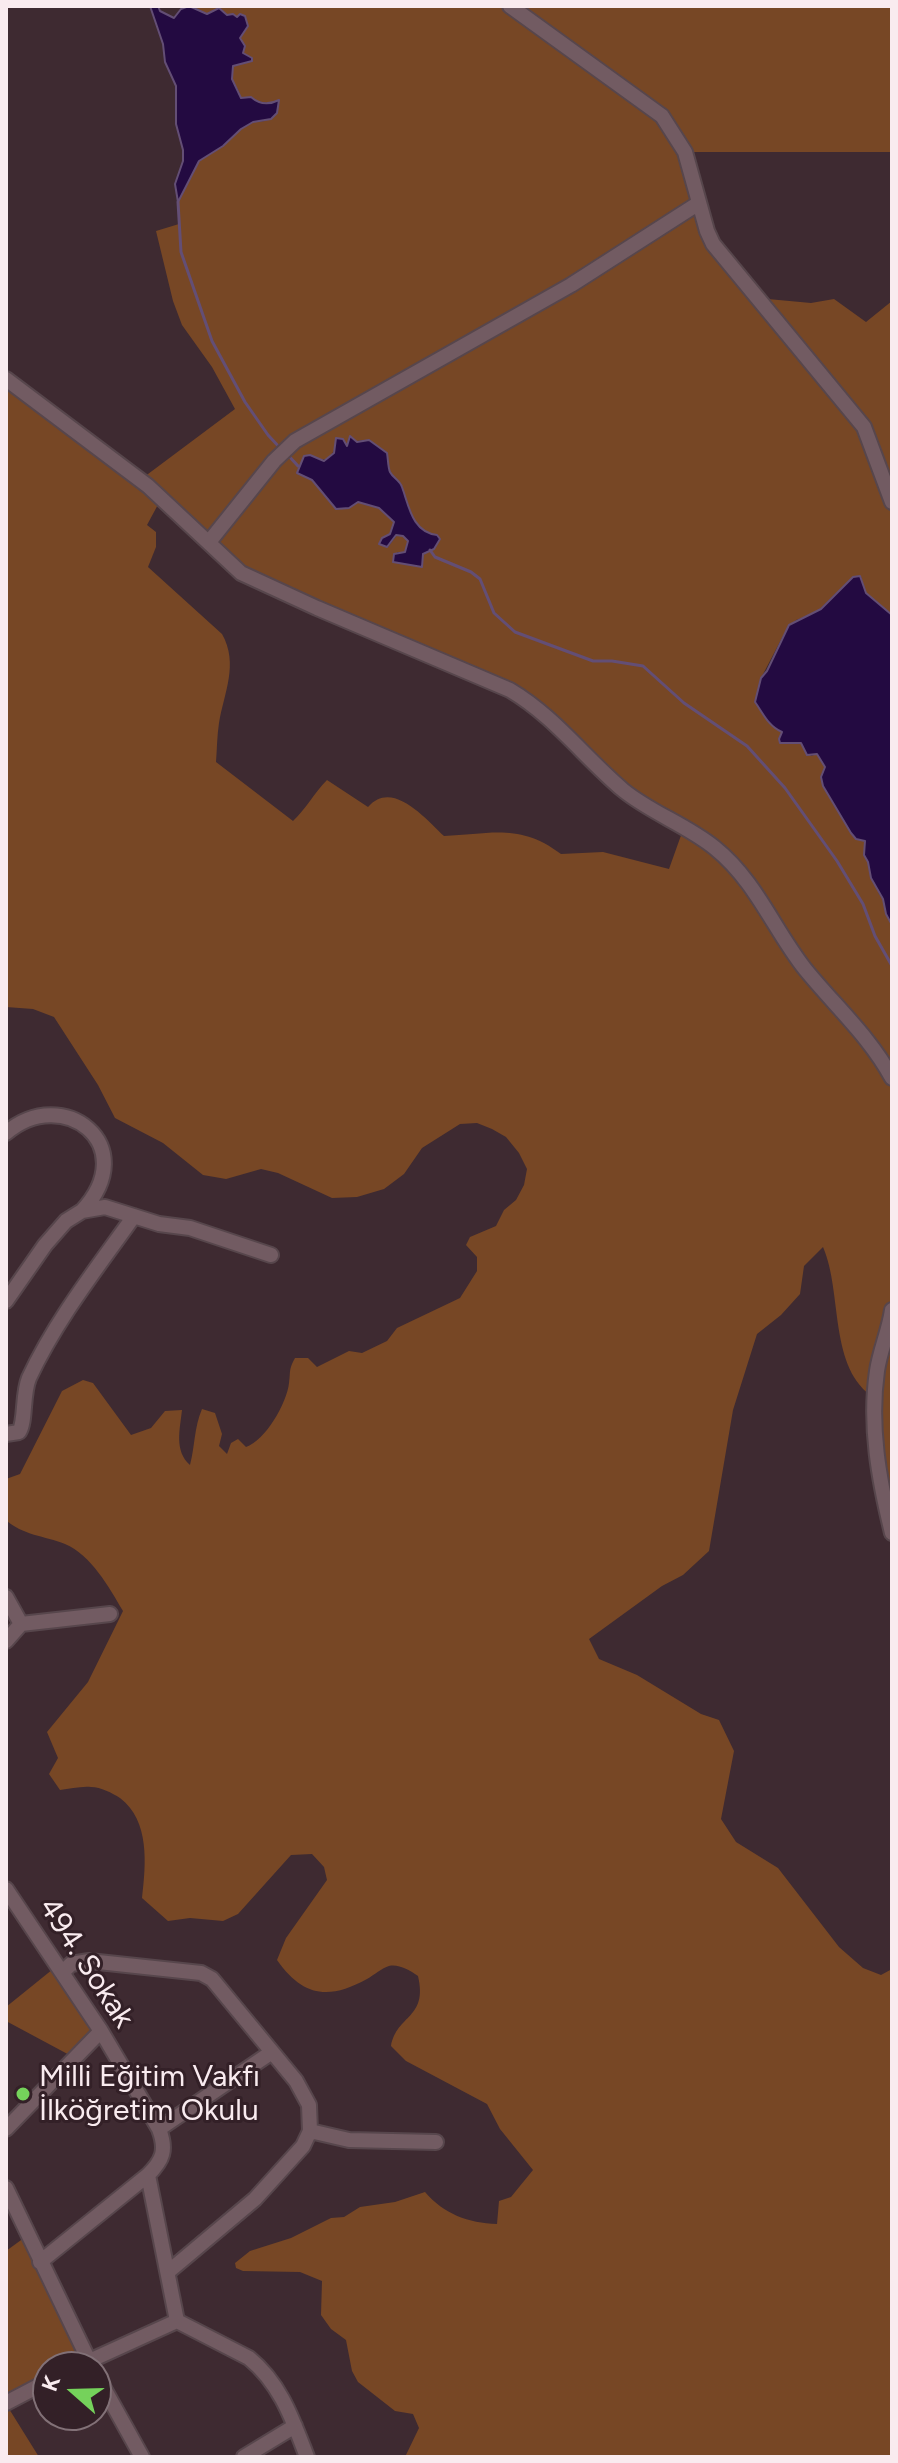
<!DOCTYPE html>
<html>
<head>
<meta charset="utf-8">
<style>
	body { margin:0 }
	#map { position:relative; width:898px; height:2463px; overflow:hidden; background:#3e2a31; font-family:Figtree,sans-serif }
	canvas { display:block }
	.frame { position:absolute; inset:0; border:8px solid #f9ebef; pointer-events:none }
	.north { position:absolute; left:32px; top:2351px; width:80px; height:80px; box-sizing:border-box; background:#332027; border:2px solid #827177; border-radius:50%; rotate:290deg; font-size:22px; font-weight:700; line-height:32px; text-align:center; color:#f9ebef }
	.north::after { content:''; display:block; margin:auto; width:28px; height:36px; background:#75d25b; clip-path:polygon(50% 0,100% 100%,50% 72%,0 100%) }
</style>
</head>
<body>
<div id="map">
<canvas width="898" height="2463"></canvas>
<div class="frame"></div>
<div class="north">K</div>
</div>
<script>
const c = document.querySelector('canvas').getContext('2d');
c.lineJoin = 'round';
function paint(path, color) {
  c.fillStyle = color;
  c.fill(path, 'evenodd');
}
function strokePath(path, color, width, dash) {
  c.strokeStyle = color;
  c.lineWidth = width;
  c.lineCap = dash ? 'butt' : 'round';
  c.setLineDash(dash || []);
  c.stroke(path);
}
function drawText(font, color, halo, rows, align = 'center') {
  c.font = font + ' Figtree,sans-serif';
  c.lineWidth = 6;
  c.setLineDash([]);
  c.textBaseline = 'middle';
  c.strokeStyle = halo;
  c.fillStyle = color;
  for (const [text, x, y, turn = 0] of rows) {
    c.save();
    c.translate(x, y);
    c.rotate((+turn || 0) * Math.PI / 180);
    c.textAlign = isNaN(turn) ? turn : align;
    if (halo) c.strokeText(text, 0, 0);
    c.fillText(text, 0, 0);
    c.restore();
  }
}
paint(new Path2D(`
	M190,6H892V152H686L707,231L757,298L811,303L834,299L866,322L892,301V615L866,593L861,577L835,594L816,613L796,620L783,636L761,678V708L768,722L782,732L781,738L794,744L802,743L811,756L817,754L825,767L821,777L844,822L860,840L864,841V856L868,861L879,894L883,899L886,914L892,925V1533L875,1398C828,1370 843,1293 823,1247L804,1266L800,1294L781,1315L757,1334L733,1410L709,1551L683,1575L662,1586L589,1639L599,1659L637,1675L701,1714L719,1720L734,1751L721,1819L736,1842L778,1868L839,1947L863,1968L881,1975L892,1969V2457H405L419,2428L413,2414L395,2411L358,2382L352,2371L346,2340L331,2329L321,2315L322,2281L300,2272L243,2271L236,2268L235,2263L250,2251L291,2238L331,2218L344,2217L360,2207L395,2202L425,2192C444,2214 468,2223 497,2224L499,2201L511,2197L533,2170L500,2129L487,2104L406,2061L391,2046C397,2014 428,2019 418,1976C409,1970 399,1964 389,1966C382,1968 374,1975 367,1979C329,2000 303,1997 277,1960L286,1938L327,1880L324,1867L312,1854L291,1855L238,1914L223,1921L190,1918L168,1921L142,1898C146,1864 150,1821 120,1798C112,1793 101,1787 91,1787C81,1786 70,1789 60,1790L49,1774L58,1758L47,1732L88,1682L123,1611C109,1587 91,1555 65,1544C45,1536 22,1535 6,1520V1479L20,1474L62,1391L83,1380L93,1383L131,1435L151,1428L165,1411L182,1410C180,1429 174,1451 190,1465C195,1446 194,1428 202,1409L215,1413L222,1434L219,1446L227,1454L231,1443L238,1439L246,1447C265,1441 287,1403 289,1383C291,1371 288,1371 295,1358H308L317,1367L349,1351L362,1353L387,1341L397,1328L460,1298L477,1271V1257L466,1245L470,1237L496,1226L504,1210L516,1200L524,1185L527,1169L519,1153L506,1137L492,1129L477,1123L460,1124L422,1148L404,1174L384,1189L357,1197L332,1198L278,1173L261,1169L226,1179L203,1175L163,1143L115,1118L98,1085L54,1017L33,1009L6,1007V379L140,480L235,409L212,367L182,325L173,301L156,231L179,224L178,202L199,161L228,141L241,129L253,122L265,121L272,104L241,98C239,85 228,83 233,66L235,63H242L249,57L243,53L240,38L248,26L246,19L222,13L207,14ZM338,438L343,439L347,446C362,435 372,442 387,453C388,458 388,468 390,472C393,478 400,480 402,487C409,506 412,532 437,535L440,539L423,554V562L418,566L402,563L397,552H405L408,541L403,536L397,535L388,547L380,540L390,534L394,522L379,508L358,502L346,508L335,507L312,480L297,473L299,466L315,458C332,464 334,450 338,438ZM161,499L267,587L532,703L656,812L684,827L669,869L603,852L561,854C520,823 491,834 444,836C425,818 392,779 368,807L327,780C314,793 306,809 293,821L216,762C217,749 217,736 219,723C224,693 239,664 222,634L148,567L156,547V532L147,525Z
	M58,1965L101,2031L75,2058L6,2021V2007Z
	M28,2235L89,2360L76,2367H48V2381L6,2403V2251Z
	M6,2404L39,2457H6Z`), '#774725');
const water = new Path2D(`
	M150,6H158L160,11L174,18L181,9L189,6L207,14L219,8L227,15L233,14L237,17L240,14L245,16L248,26L240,38L245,46L243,53L252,58V61L233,66L232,79L241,98L251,97C259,104 269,105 279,100L277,113L271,119L253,122L241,129L223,146L199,161L178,202L175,184L183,161V150L176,124V86L165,62L163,44Z
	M350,436L357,442L369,440L387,453C388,458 388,468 390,472C393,478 400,480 402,487C409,506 412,532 437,535L440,539L434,549L423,554L422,567L393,562L394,554L405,552L408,541L403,536L396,535L387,547L379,544L382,538L390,534L394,522L379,508L358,502L349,508L336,509L312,480L297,473L304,456L310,455L324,461L334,453L336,438L343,439L347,446Z
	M860,576L866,593L892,615V925L886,914L883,899L871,878L868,862L864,855L865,841L856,839L851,833L823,786L821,777L825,767L817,754L807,755L801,743H780L779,739L782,732C768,726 763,713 755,702L761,678L767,671L789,625L821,609L853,577Z`);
paint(water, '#230a41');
strokePath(water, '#634e75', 2);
strokePath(new Path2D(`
	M178,202L181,252L212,341L245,402L268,435L281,449
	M287,454L298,466
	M430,550L435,557L471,572L480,579L494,613L515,632L593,661H612L643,666L684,703L747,746L785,788L837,861L863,904L875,936L892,966`), '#634e75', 3);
const minor = new Path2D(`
	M510,6L662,116L685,152L707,231L713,244L864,427L892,502
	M6,379L148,486L241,573L317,608L510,690C554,716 584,757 623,790C651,813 687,825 715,848C756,881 774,930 805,969C835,1006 870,1037 892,1078
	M209,542L274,461L295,441L571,285L699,203
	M6,1133C63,1084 143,1145 82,1211
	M6,1301L45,1245L66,1221L82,1211L105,1207L159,1224L190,1228L271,1255
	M892,1310C889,1331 880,1350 877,1371C869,1426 879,1480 892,1533
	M6,1434L19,1432C26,1421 22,1395 29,1378C56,1320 97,1268 134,1216
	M6,1597L21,1624
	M6,1641L21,1624L110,1614
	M6,1889L101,2031L159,2129C167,2150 163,2160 148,2175L40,2262
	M63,1972L71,1964L89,1961L201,1973L212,1979L296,2081L309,2105L310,2131L303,2146L255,2199L168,2272
	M6,2129L101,2031
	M159,2129L272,2052
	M310,2131L349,2140L436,2142
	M148,2175L177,2321L249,2358C281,2384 293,2421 307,2457
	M6,2188L92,2367
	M76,2367L177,2321
	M96,2374L142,2457
	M6,2403L48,2381
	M244,2457L295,2426`);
strokePath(minor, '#57464c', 18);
strokePath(minor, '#725b62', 14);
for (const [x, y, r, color] of [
	[23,2094,8,"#75d25b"]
]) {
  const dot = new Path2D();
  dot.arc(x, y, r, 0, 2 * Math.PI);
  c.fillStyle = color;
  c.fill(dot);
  strokePath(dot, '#332027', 3);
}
drawText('30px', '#f9ebef', '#332027', [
	["494. Sokak",86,1963,57]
]);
drawText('30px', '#f9ebef', '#332027', [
	["Milli Eğitim Vakfı",39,2077],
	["İlköğretim Okulu",39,2111]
], 'left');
</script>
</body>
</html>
